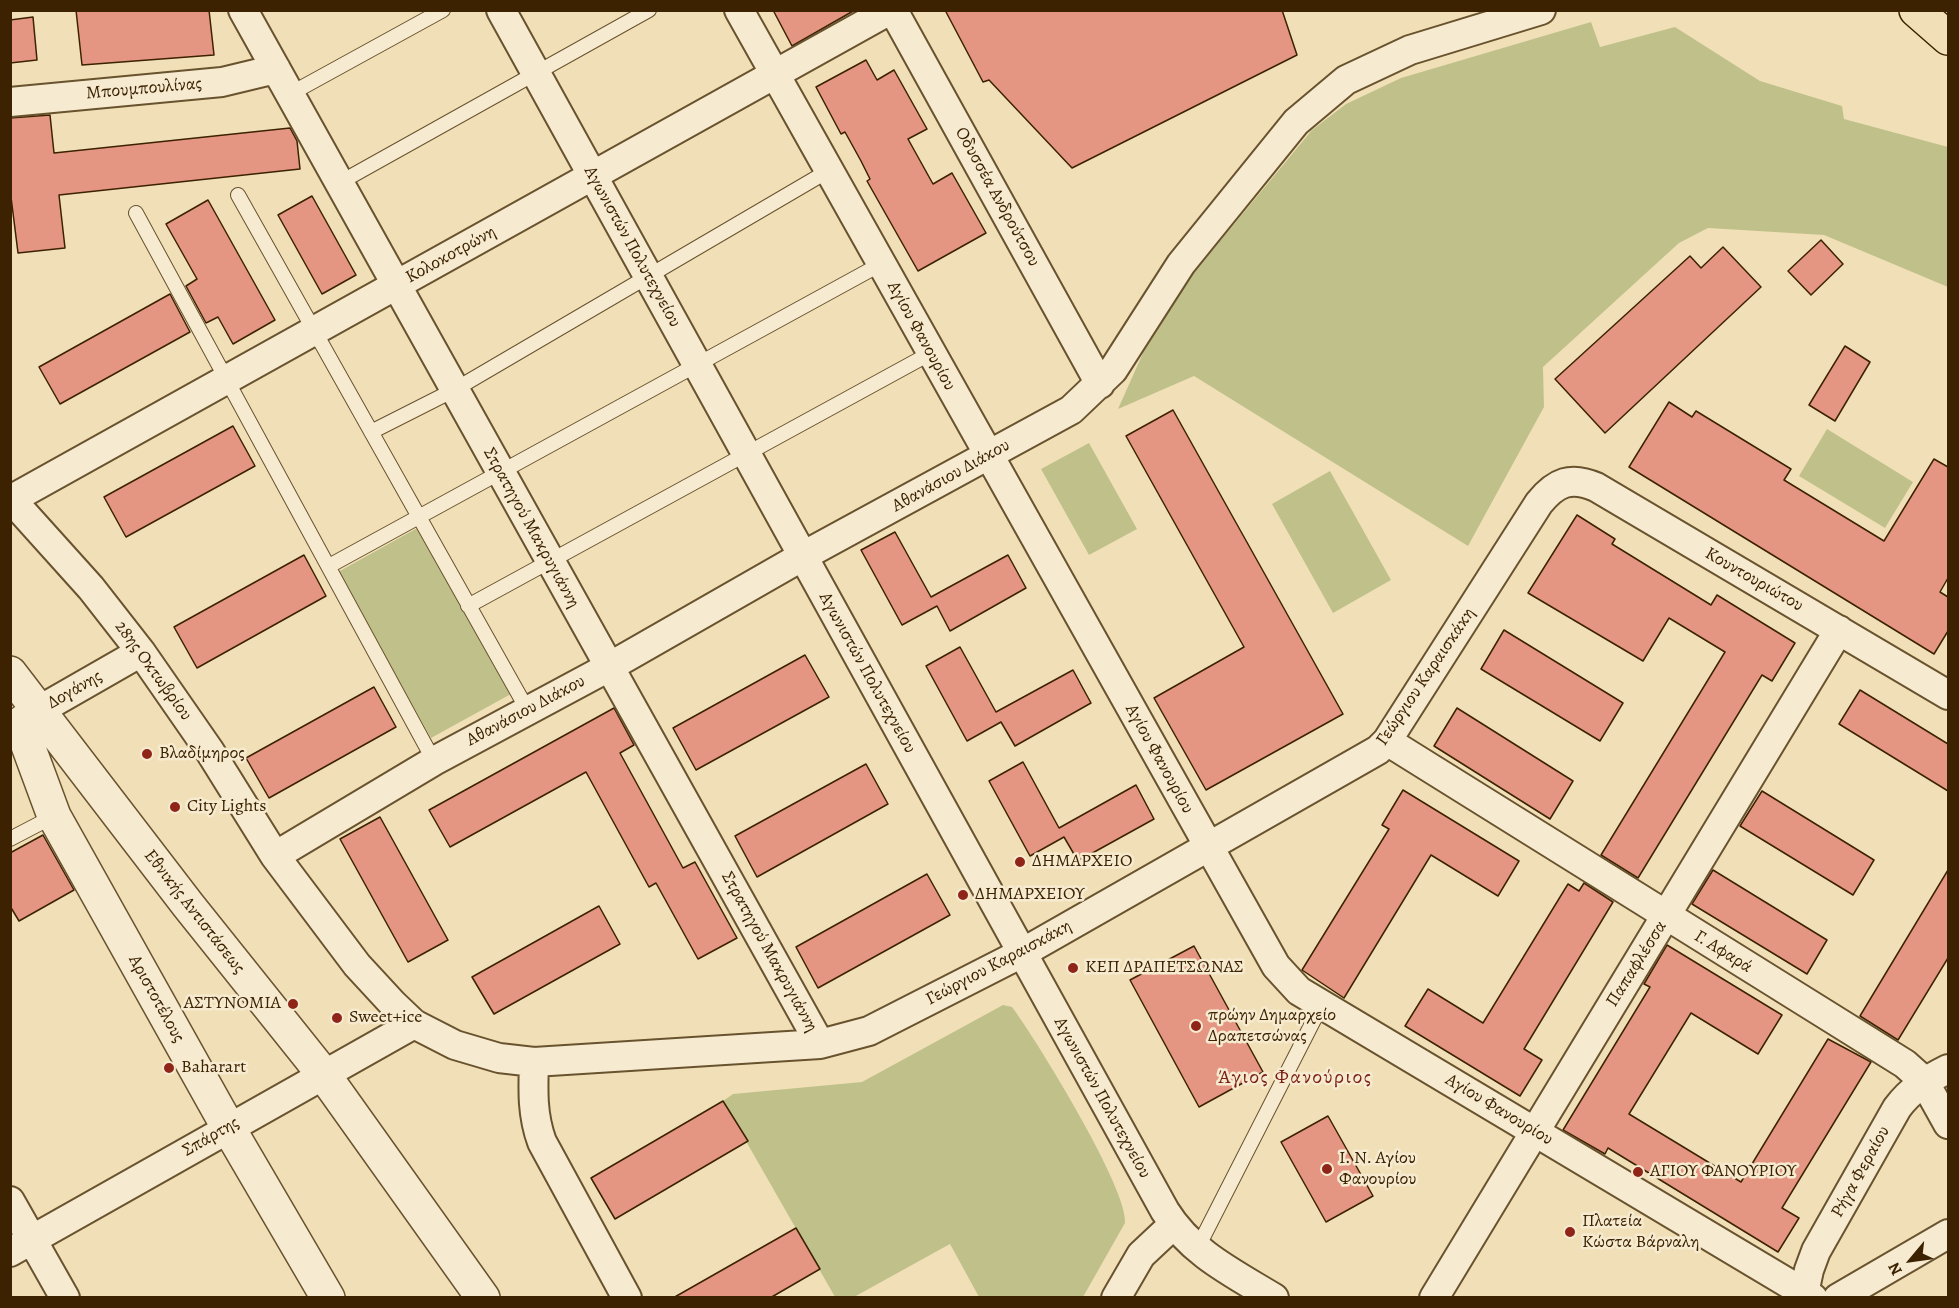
<!DOCTYPE html>
<html>
<head>
<meta charset="utf-8">
<style>
	body { margin:0 }
	#map { position:relative; width:1959px; height:1308px; overflow:hidden; background:#f1e0b7; font-family:Alegreya,serif }
	canvas { display:block }
	.frame { position:absolute; inset:0; border:12px solid #3c2201; pointer-events:none }
	.north { position:absolute; left:1881px; top:1230px; width:60px; height:60px; -webkit-text-stroke:4px #f6ebd0; paint-order:stroke; rotate:241deg; font-size:16px; font-weight:700; line-height:24px; text-align:center; color:#3c2201 }
	.north::after { content:''; display:block; margin:auto; width:21px; height:27px; background:#3c2201; clip-path:polygon(50% 0,100% 100%,50% 72%,0 100%) }
</style>
</head>
<body>
<div id="map">
<canvas width="1959" height="1308"></canvas>
<div class="frame"></div>
<div class="north">N</div>
</div>
<script>
const c = document.querySelector('canvas').getContext('2d');
c.lineJoin = 'round';
function paint(path, color) {
  c.fillStyle = color;
  c.fill(path, 'evenodd');
}
function strokePath(path, color, width, dash) {
  c.strokeStyle = color;
  c.lineWidth = width;
  c.lineCap = dash ? 'butt' : 'round';
  c.setLineDash(dash || []);
  c.stroke(path);
}
function drawText(font, color, halo, rows, align = 'center') {
  c.font = font + ' Alegreya,serif';
  c.lineWidth = 5;
  c.setLineDash([]);
  c.textBaseline = 'middle';
  c.strokeStyle = halo;
  c.fillStyle = color;
  for (const [text, x, y, turn = 0] of rows) {
    c.save();
    c.translate(x, y);
    c.rotate((+turn || 0) * Math.PI / 180);
    c.textAlign = isNaN(turn) ? turn : align;
    if (halo) c.strokeText(text, 0, 0);
    c.fillText(text, 0, 0);
    c.restore();
  }
}
paint(new Path2D(`
	M1591,22L1600,47L1675,27L1760,81L1842,106L1844,119L1948,147V287L1824,235L1708,228L1679,243L1543,367L1544,407L1468,546L1194,376L1118,409L1143,353L1192,275L1312,130L1346,104L1401,78Z
	M1827,429L1913,482L1885,528L1799,476Z
	M1089,443L1137,529L1089,555L1041,469Z
	M1330,471L1391,580L1333,613L1272,504Z
	M419,527L511,694L431,738L338,572Z
	M1003,1005L1012,1007C1036,1039 1129,1190 1125,1223L1083,1297H979L950,1244L854,1297H835L723,1101L733,1094L862,1082Z`), '#c0c18a');
const building = new Path2D(`
	M76,10H209L214,55L82,65Z
	M773,10H855L792,46Z
	M945,10H1282L1297,55L1072,168L989,80L983,82Z
	M33,17L37,60L10,63V20Z
	M866,60L877,80L894,70L927,129L908,139L933,184L952,173L986,233L918,271L867,181L870,179L861,161L845,132L841,134L816,87Z
	M50,115L54,153L290,128L297,141L300,169L59,195L65,248L18,253L10,189V118Z
	M312,196L356,275L322,294L278,215Z
	M208,200L275,320L233,344L218,317L206,323L186,286L197,279L166,224Z
	M1821,240L1843,264L1811,295L1788,271Z
	M1723,247L1761,287L1605,433L1555,379L1690,256L1701,268Z
	M170,294L190,332L60,404L39,367Z
	M1845,346L1870,362L1835,421L1809,405Z
	M1669,402L1692,417L1696,411L1791,469L1784,480L1884,541L1934,459L1948,467V578L1940,592L1948,597V631L1934,654L1629,467Z
	M1173,410L1343,714L1206,790L1154,698L1244,647L1126,436Z
	M233,426L255,466L126,537L104,497Z
	M1577,515L1615,539L1612,544L1711,605L1717,595L1795,643L1772,681L1762,675L1638,878L1601,855L1725,652L1669,618L1643,661L1528,593Z
	M895,532L931,597L1008,555L1026,588L950,631L937,606L902,625L861,550Z
	M304,555L326,596L197,668L174,627Z
	M1504,630L1623,703L1600,741L1481,669Z
	M960,647L996,712L1073,670L1091,703L1015,746L1001,722L967,741L926,666Z
	M805,655L829,697L696,770L673,728Z
	M374,687L396,727L269,798L246,758Z
	M1860,690L1948,744V791L1839,724Z
	M614,708L634,745L620,753L683,868L695,862L737,938L698,959L656,883L649,887L586,772L450,847L429,810Z
	M1457,708L1573,781L1550,819L1434,746Z
	M1023,762L1059,828L1136,785L1154,819L1078,861L1064,837L1030,856L989,781Z
	M866,764L888,804L757,877L735,836Z
	M1403,790L1519,861L1498,896L1431,855L1344,998L1302,970L1389,829L1382,825Z
	M1762,791L1874,860L1853,895L1740,826Z
	M380,817L448,940L408,962L340,839Z
	M43,835L74,890L19,921L10,906V853Z
	M1713,870L1827,940L1807,974L1692,904Z
	M1948,870V958L1898,1040L1860,1016Z
	M927,874L950,915L818,988L796,947Z
	M1584,883L1613,902L1524,1049L1542,1060L1520,1096L1405,1026L1428,989L1483,1023L1568,884L1579,891Z
	M599,906L620,944L494,1014L472,977Z
	M1667,945L1782,1015L1758,1054L1691,1013L1629,1114L1741,1182L1828,1039L1871,1062L1782,1208L1799,1218L1778,1252L1608,1148L1605,1154L1563,1130L1650,987L1644,984Z
	M1194,946L1263,1072L1199,1107L1130,980Z
	M723,1101L748,1141L615,1219L591,1178Z
	M1328,1116L1373,1196L1326,1222L1281,1142Z
	M796,1228L820,1269L770,1298H673Z`);
paint(building, '#e49683');
strokePath(building, '#3c2201', 1.5);
const service = new Path2D(`
	M290,94L443,10
	M339,183L649,10
	M238,195L527,709
	M136,213L434,761
	M371,432L454,390L828,171
	M329,566L881,264
	M468,606L931,353
	M10,839L54,816
	M1197,1249L1322,1004`);
const minor = new Path2D(`
	M243,10L820,1044
	M501,10L1165,1211C1191,1253 1233,1273 1274,1298
	M739,10L1276,966L1299,991L1813,1298
	M893,10L1100,384
	M10,102L222,82L276,69
	M10,498L91,588L141,652L209,750L275,856L357,965L393,1004L414,1024L455,1045L499,1058L534,1062L820,1044L869,1031L1022,953L1378,750L1387,741L1539,503C1556,482 1571,476 1596,487L1948,695
	M12,499L890,10
	M38,711L141,652
	M1387,741L1905,1064L1924,1081L1948,1124
	M275,856L434,761L609,667L803,556L1071,410L1113,370L1181,264L1296,122L1346,80L1410,50L1541,10
	M534,1062C533,1090 532,1115 542,1142L627,1298
	M10,1201L65,1298
	M10,1252L414,1024
	M1116,1298L1141,1255L1173,1225
	M1434,1298L1839,630
	M1803,1298L1809,1270L1816,1251L1897,1108C1911,1089 1928,1079 1948,1069
	M1838,1298L1948,1234`);
const tertiary = new Path2D(`
	M10,673L188,905L324,1075L483,1298
	M38,711L20,724L54,816L228,1127L328,1298`);
const primary = new Path2D(`
	M1916,10L1948,38`);
strokePath(service, '#69522e', 16);
strokePath(minor, '#69522e', 32);
strokePath(tertiary, '#69522e', 36);
strokePath(primary, '#3c2201', 36);
strokePath(service, '#f6ebd0', 14);
strokePath(minor, '#f6ebd0', 28);
strokePath(tertiary, '#f6ebd0', 33);
strokePath(primary, '#f1e0b7', 33);
for (const [x, y, r, color] of [
	[147,754,6,"#8f2418"],
	[175,807,6,"#8f2418"],
	[1020,862,6,"#8f2418"],
	[963,895,6,"#8f2418"],
	[1073,968,6,"#8f2418"],
	[293,1004,6,"#8f2418"],
	[337,1018,6,"#8f2418"],
	[1196,1026,6,"#8f2418"],
	[169,1068,6,"#8f2418"],
	[1327,1169,6,"#8f2418"],
	[1638,1172,6,"#8f2418"],
	[1570,1232,6,"#8f2418"]
]) {
  const dot = new Path2D();
  dot.arc(x, y, r, 0, 2 * Math.PI);
  c.fillStyle = color;
  c.fill(dot);
  strokePath(dot, '#f6ebd0', 2);
}
drawText('18px', '#3c2201', '#f6ebd0', [
	["Μπουμπουλίνας",144,89,-5],
	["Οδυσσέα Ανδρούτσου",997,197,61],
	["Αγωνιστών Πολυτεχνείου",632,247,61],
	["Κολοκοτρώνη",451,255,-29],
	["Αγίου Φανουρίου",921,336,61],
	["Αθανάσιου Διάκου",951,476,-29],
	["Στρατηγού Μακρυγιάννη",531,528,61],
	["Κουντουριώτου",1754,580,30],
	["28ης Οκτωβρίου",153,671,54],
	["Αγωνιστών Πολυτεχνείου",867,673,61],
	["Γεώργιου Καραισκάκη",1426,677,-56],
	["Δογάνης",75,690,-30],
	["Αθανάσιου Διάκου",526,711,-28],
	["Αγίου Φανουρίου",1159,759,61],
	["Εθνικής Αντιστάσεως",194,912,52],
	["Στρατηγού Μακρυγιάννη",769,952,61],
	["Γ. Αφαρά",1723,952,32],
	["Γεώργιου Καραισκάκη",999,963,-28],
	["Παπαφλέσσα",1637,964,-58],
	["Αριστοτέλους",156,999,61],
	["Αγωνιστών Πολυτεχνείου",1102,1098,61],
	["Αγίου Φανουρίου",1499,1110,31],
	["Σπάρτης",211,1137,-30],
	["Ρήγα Φεραίου",1861,1172,-61]
]);
drawText('18px', '#3c2201', '#f6ebd0', [
	["Βλαδίμηρος",159,754],
	["City Lights",187,807],
	["ΔΗΜΑΡΧΕΙΟ",1032,862],
	["ΔΗΜΑΡΧΕΙΟΥ",975,895],
	["ΚΕΠ ΔΡΑΠΕΤΣΩΝΑΣ",1085,968],
	["ΑΣΤΥΝΟΜΙΑ",281,1004,"right"],
	["πρώην Δημαρχείο",1208,1016],
	["Δραπετσώνας",1208,1037],
	["Sweet+ice",349,1018],
	["Baharart",181,1068],
	["Ι. Ν. Αγίου",1339,1159],
	["Φανουρίου",1339,1180],
	["ΑΓΙΟΥ ΦΑΝΟΥΡΙΟΥ",1650,1172],
	["Πλατεία",1582,1222],
	["Κώστα Βάρναλη",1582,1243]
], 'left');
c.letterSpacing = '1.5px';
drawText('20px', '#7a1f14', '#f6ebd0', [
	["Άγιος Φανούριος",1295,1078]
]);
c.letterSpacing = '0px';
</script>
</body>
</html>
